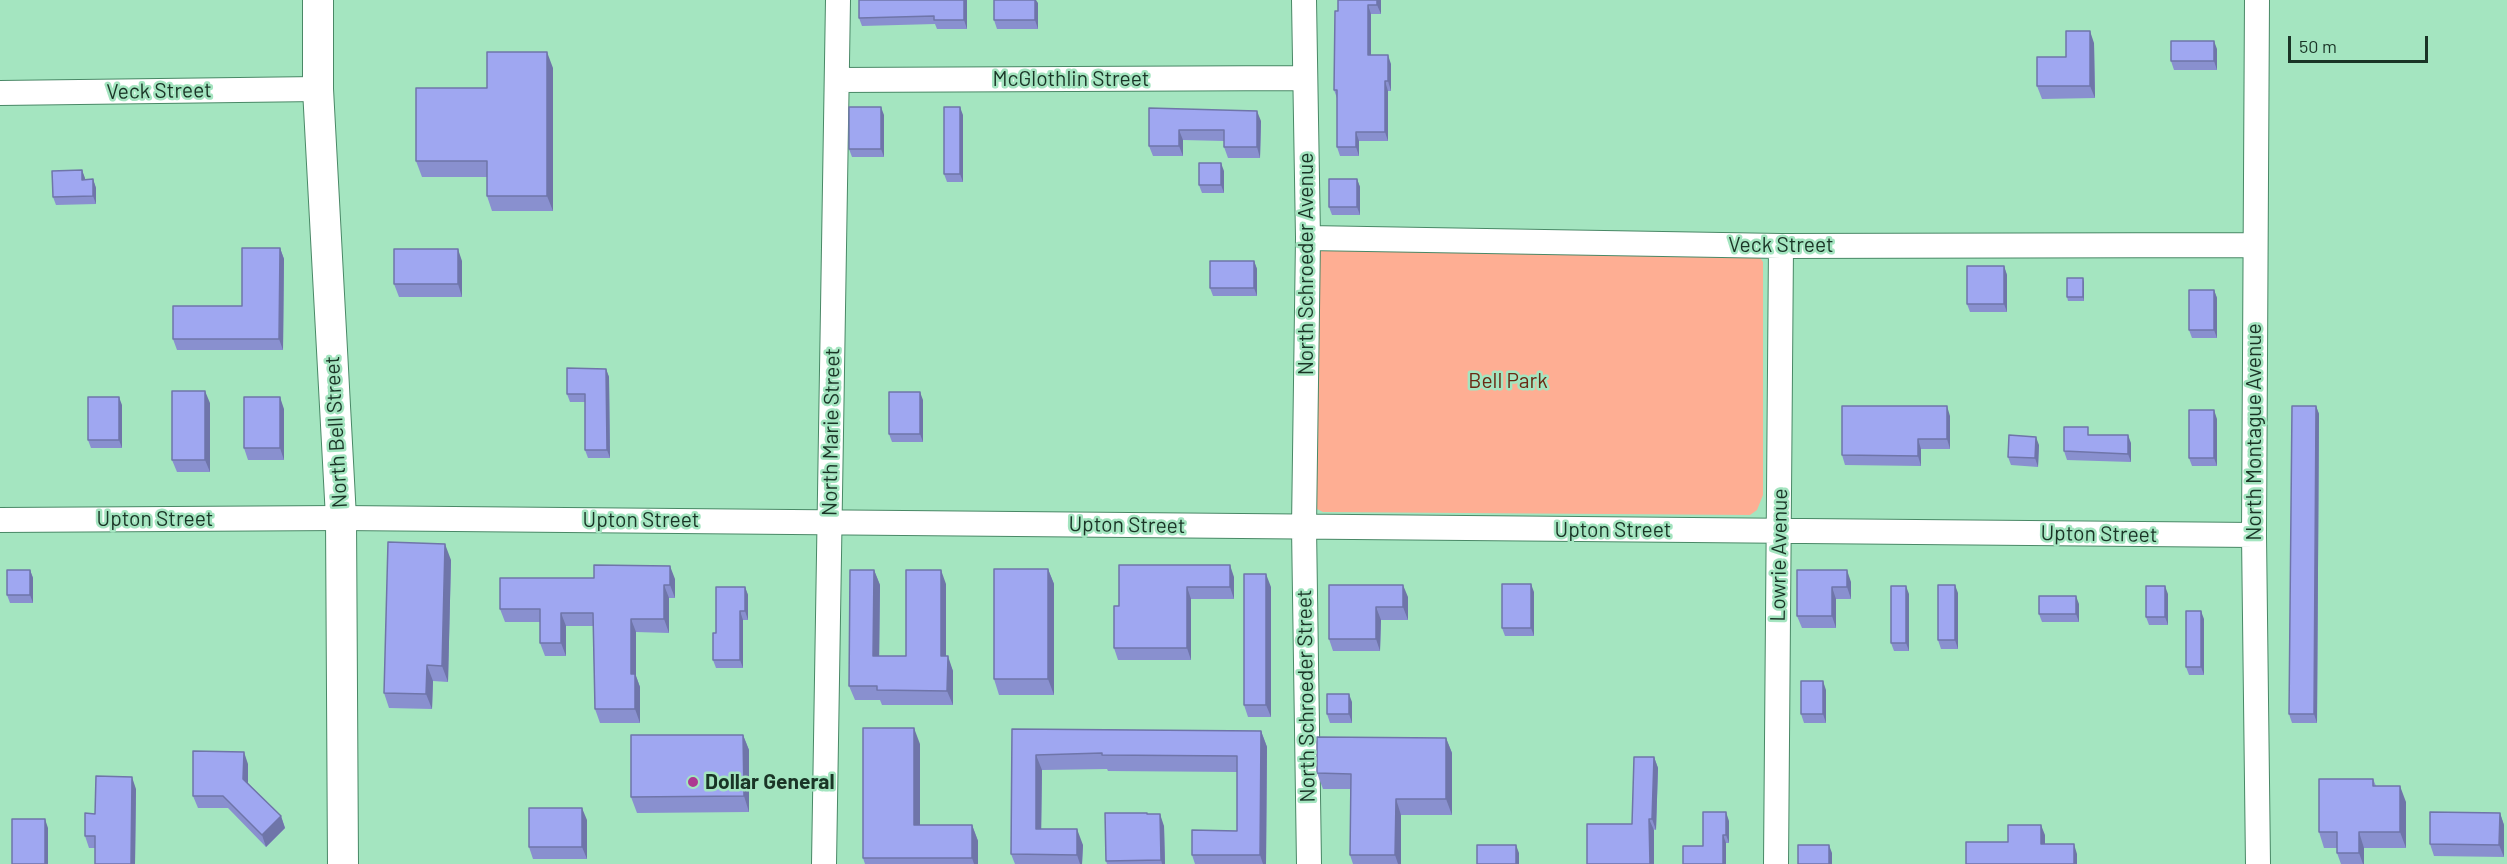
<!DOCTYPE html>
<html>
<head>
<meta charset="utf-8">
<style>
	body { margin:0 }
	#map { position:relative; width:2507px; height:864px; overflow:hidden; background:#a4e5c0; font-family:Barlow,sans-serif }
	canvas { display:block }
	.scale { position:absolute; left:2288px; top:36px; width:140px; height:27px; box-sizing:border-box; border:3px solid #1a3426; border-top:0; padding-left:8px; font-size:18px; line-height:21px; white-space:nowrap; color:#1a3426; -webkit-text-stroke:4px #a4e5c0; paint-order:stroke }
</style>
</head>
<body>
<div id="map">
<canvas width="2507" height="864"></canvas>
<div class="scale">50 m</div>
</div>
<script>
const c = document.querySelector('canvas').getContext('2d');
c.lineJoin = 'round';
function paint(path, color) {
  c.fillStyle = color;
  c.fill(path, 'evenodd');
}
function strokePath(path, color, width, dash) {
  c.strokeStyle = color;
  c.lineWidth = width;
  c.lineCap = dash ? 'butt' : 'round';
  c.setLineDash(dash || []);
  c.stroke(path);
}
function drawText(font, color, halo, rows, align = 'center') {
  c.font = font + ' Barlow,sans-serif';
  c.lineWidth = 5;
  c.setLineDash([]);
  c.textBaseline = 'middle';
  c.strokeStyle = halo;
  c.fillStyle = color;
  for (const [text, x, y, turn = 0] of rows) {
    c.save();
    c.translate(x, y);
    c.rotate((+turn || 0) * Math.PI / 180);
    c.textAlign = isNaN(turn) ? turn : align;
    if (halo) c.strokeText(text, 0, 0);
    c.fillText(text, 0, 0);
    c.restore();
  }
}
paint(new Path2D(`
	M1327,246L1759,256L1763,262V495L1757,510L1750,515L1323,512L1317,509L1315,498L1319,251Z`), '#feae93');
const minor = new Path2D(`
	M1304,0L1308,238L1304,527L1309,864
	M2257,0L2254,535L2258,864
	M837,80L1304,78
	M0,93L318,89
	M1308,238L1781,246L2255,245
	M0,520L341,518L2254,535
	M824,864L838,0
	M1776,864L1781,246`);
const major = new Path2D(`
	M318,0V89L341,518L343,864`);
strokePath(minor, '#498866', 26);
strokePath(major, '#498866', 32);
strokePath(minor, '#fff', 24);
strokePath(major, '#fff', 30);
paint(new Path2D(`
	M967,0V29H937L935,24L862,26L859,18Z
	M1381,0V14H1371V55L1391,64V91H1388V141H1359V156H1340L1337,147V98L1334,90L1338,11Z
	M1038,3V29H997L994,20Z
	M2094,43L2095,98L2042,99L2037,86Z
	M2217,49V70H2174L2171,61Z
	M553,68V211H492L487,196V177H422L416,161L487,88Z
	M1149,108L1261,121L1260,158H1228L1224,147V141L1183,140V156H1153L1149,146Z
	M884,115V157H852L849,149Z
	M963,115V182H947L944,174Z
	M82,170L85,180L93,179L96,188V204L56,205L53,197Z
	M1224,171V193H1202L1199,185Z
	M1357,179L1360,187V215H1332L1329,207Z
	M280,248L284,259L283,350H177L173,339L242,306Z
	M462,261V297H399L394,284Z
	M1254,261L1257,269V296H1213L1210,288Z
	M2004,266L2007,275V312H1970L1967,304Z
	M2084,282V301H2068L2067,297Z
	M2214,290L2217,298V338H2192L2189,330Z
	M606,369L609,377L610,458H588L585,450V402H570L567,394Z
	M923,400V442H892L889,434Z
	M210,403V472H177L172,460Z
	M122,405V448H91L88,440Z
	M2316,406L2319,414L2317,723H2292L2289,714Z
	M284,409V460H248L244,448Z
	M1950,416V449H1921V466L1845,465L1842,455Z
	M2217,419V466H2192L2189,458Z
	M2131,443V462L2067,460L2064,451Z
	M2039,445L2038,467L2011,465L2008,457Z
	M451,560L448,682L433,681L432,709L389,708L384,693Z
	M1119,565L1234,577V599H1191V660H1118L1114,648L1119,606Z
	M1048,569L1054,584V695H999L994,679Z
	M30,570L33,578V603H10L7,595Z
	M874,570L880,585L879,656H906L946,584V656L953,671V705H882L880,700H855L849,686Z
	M1797,570L1851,582V599H1836V628H1802L1797,616Z
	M675,579V598H669V633L636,632V676L640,687V723H600L595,709L593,626H566V656H545L540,643V622H505L500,609Z
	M1329,585L1408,597V620H1381L1380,651H1333L1329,639Z
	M745,587L748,595V620H743V668H716L713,660L716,633Z
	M1271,587V717H1248L1244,705Z
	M1534,592V636H1505L1502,628Z
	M1958,593V649H1941L1938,640Z
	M1909,594V651H1894L1891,643Z
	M2168,594V625H2149L2146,617Z
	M2079,604V622H2042L2039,614Z
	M2204,619V675H2189L2186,667Z
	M1826,690V723H1804L1801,714Z
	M1352,702V723H1330L1327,714Z
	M1012,729L1261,731L1267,747L1266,864H1195L1192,855L1237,831V772L1108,771L1107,769L1042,770L1041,829L1083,845L1082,864H1015L1011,854Z
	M743,735L749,750V812L637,813L631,797Z
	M1446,738L1452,753V815H1401V864H1353L1350,855V789H1323L1317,773Z
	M920,744V825H972L978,841V864H865L863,858Z
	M1654,757L1658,768L1656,830L1632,824Z
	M248,764V783L281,816L285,828L266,847L228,808H198L193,796Z
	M2373,779L2376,786L2406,802V848H2364V864H2341L2337,853V848H2324L2319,832Z
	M136,789L135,864H95V848H89L85,836L95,814Z
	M2500,813L2504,825V857L2434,856L2430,844Z
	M1148,814L1164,826L1165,864H1107L1106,861Z
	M587,820V859H533L529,847Z
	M1729,821V843H1726V864L1703,846Z`), '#8990cf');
paint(new Path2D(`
	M964,0H967V29L964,20Z
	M1035,0H1036L1038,3V29L1035,20Z
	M1377,0H1381V14L1377,5Z
	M1368,5L1371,14V64L1368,55Z
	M2090,31L2094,43L2095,98L2090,86Z
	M2214,41L2217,49V70L2214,61Z
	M547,52L553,68V211L547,196Z
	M1388,55L1391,64V91L1388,81Z
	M1385,81L1388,91V141L1385,132Z
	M881,107L884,115V157L881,149Z
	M960,107L963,115V182L960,174Z
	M1257,111L1261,121L1260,158L1257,147Z
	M1179,130L1183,140V156L1179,146Z
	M1356,132L1359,141V156L1356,147Z
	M1221,163L1224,171V193L1221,185Z
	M82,170L85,178V188L82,180Z
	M93,179L96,188V204L93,196Z
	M1357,179L1360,187V215L1357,207Z
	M280,248L284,259L283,350L279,339Z
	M458,249L462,261V297L458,284Z
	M1254,261L1257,269V296L1254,288Z
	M2004,266L2007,275V312L2004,304Z
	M2083,278L2084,282V301L2083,297Z
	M2214,290L2217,298V338L2214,330Z
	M606,369L609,377L610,458L607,450Z
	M205,391L210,403V472L205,460Z
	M920,392L923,400V442L920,434Z
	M119,397L122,405V448L119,440Z
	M280,397L284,409V460L280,448Z
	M1947,406L1950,416V449L1947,439Z
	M2316,406L2319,414L2317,723L2314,714Z
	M2214,410L2217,419V466L2214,458Z
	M2128,435L2131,443V462L2128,454Z
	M2036,437L2039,445L2038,467L2035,458Z
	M1918,439L1921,449V466L1918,456Z
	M445,544L451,560L448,682L442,666Z
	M1230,565L1234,577V599L1230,587Z
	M670,566L675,579V598L670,585Z
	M1048,569L1054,584V695L1048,679Z
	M30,570L33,578V603L30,595Z
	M874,570L880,585L879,670L873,656Z
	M941,570L946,584V671L941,656Z
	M1847,570L1851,582V599L1847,587Z
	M1266,574L1271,587V717L1266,705Z
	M1531,584L1534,592V636L1531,628Z
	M664,585L669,598V633L664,619Z
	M1403,585L1408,597V620L1403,607Z
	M1955,585L1958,593V649L1955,640Z
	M1906,586L1909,594V651L1906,643Z
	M2165,586L2168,594V625L2165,617Z
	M745,587L748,595V620L745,611Z
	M1187,587L1191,599V660L1187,648Z
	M1832,587L1836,599V628L1832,616Z
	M2076,596L2079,604V622L2076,614Z
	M1376,607L1381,620L1380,651L1376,639Z
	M740,611L743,620V668L740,660Z
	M2201,611L2204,619V675L2201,667Z
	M561,613L566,626V656L561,643Z
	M631,619L636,632V676L640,687V723L635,709L631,674Z
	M948,656L953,671V705L947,691Z
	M427,665L433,681L432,709L426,694Z
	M1823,681L1826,690V723L1823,714Z
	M1349,694L1352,702V723L1349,714Z
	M914,728L920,744V841L914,825Z
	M1261,731L1267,747L1266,864H1263L1260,855Z
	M743,735L749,750V812L744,796Z
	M1446,738L1452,753V815L1446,799Z
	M244,752L248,764V791L243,779Z
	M1036,755L1042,770L1041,845L1036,829Z
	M1654,757L1658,768L1656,830L1652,819Z
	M132,777L136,789L135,864H131Z
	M2400,786L2406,802V848L2400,832Z
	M1396,799L1401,815V864H1398L1395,855Z
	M582,808L587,820V859L582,847Z
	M1726,812L1729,821V843L1726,835Z
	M2500,813L2504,825V857L2499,845Z
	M1160,814L1164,826L1165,864H1162L1161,860Z
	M281,816L285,828L266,847L262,835Z
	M45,819L48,828V864H45Z
	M1649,819L1654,830V864H1650Z
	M972,825L978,841V864H974L972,858Z
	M2041,825L2045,835V854L2041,844Z
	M1077,829L1083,845L1082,864H1080L1077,855Z
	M2359,832L2364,848V864H2363L2359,853Z
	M1723,835L1726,843V864H1723Z
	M2074,844L2077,854V864H2074Z
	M1516,845L1519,853V864H1516Z
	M1829,845L1832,853V864H1829Z`), '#6f75a9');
const building = new Path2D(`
	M859,0H964V20H934V16L859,18Z
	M994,0H1035V20H994Z
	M1338,0H1377V5H1368V55H1388V81H1385V132H1356V147H1337V90H1334L1335,11H1338Z
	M2066,31H2090V86H2037V57H2066Z
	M2171,41H2214V61H2171Z
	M487,52H547V196H487V161H416V88H487Z
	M849,107H881V149H849Z
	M944,107H960V174H944Z
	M1149,108L1257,111V147H1224V130H1179V146H1149Z
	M1199,163H1221V185H1199Z
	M82,170V180L93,179V196L53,197L52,171Z
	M1329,179H1357V207H1329Z
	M242,248H280L279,339H173V306H242Z
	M394,249H458V284H394Z
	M1210,261H1254V288H1210Z
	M1967,266H2004V304H1967Z
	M2067,278H2083V297H2067Z
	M2189,290H2214V330H2189Z
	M567,368L606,369L607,450H585V394H567Z
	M172,391H205V460H172Z
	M889,392H920V434H889Z
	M88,397H119V440H88Z
	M244,397H280V448H244Z
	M1842,406H1947V439H1918V456L1842,455Z
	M2292,406H2316L2314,714H2289Z
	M2189,410H2214V458H2189Z
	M2064,427H2088V435H2128V454L2064,451Z
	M2009,435L2036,437L2035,458L2008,457Z
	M388,542L445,544L442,666L427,665L426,694L384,693Z
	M594,565L670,566V585H664V619H631V674H635V709H595L593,613H561V643H540V609H500V578H594Z
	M1119,565H1230V587H1187V648H1114V606H1119Z
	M994,569H1048V679H994Z
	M7,570H30V595H7Z
	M850,570H874L873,656H906V570H941V656H948L947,691L877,690V686H849Z
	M1797,570H1847V587H1832V616H1797Z
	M1244,574H1266V705H1244Z
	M1502,584H1531V628H1502Z
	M1329,585H1403V607H1376V639H1329Z
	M1938,585H1955V640H1938Z
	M1891,586H1906V643H1891Z
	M2146,586H2165V617H2146Z
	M716,587H745V611H740V660H713V633H716Z
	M2039,596H2076V614H2039Z
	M2186,611H2201V667H2186Z
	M1801,681H1823V714H1801Z
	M1327,694H1349V714H1327Z
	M863,728H914V825H972V858H863Z
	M1012,729L1261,731L1260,855H1192V830L1237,831V756L1102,755V753L1036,755V829H1077V855L1011,854Z
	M631,735H743L744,796L631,797Z
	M1317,737L1446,738V799H1396L1395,855H1350L1351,774L1317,773Z
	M193,751L244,752L243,779L281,816L262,835L223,796H193Z
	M1634,757H1654L1652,819H1649L1650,864H1587V824H1632Z
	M96,776L132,777L131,864H95V836H85V813L95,814Z
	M2319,779H2373V786H2400V832H2359V853H2337V832H2319Z
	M529,808H582V847H529Z
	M1703,812H1726V835H1723V864H1683V846H1703Z
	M2430,812L2500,813L2499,845L2430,844Z
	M1105,813H1147V814H1160L1161,860L1106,861Z
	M12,819H45V864H12Z
	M2008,825H2041V844H2074V864H1966V842H2008Z
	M1477,845H1516V864H1477Z
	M1798,845H1829V864H1798Z`);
paint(building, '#9fa7f1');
strokePath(building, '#6f75a9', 1.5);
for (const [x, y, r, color] of [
	[693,782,6,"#ad3891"]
]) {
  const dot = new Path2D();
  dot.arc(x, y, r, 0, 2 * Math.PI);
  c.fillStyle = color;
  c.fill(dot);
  strokePath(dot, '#a4e5c0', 2);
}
drawText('21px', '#1a3426', '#a4e5c0', [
	["McGlothlin Street",1071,79],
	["Veck Street",159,91,-1],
	["Veck Street",1781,245],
	["North Schroeder Avenue",1306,264,-90],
	["North Bell Street",336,432,-93],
	["North Marie Street",831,432,-89],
	["North Montague Avenue",2254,432,-90],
	["Upton Street",155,519],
	["Upton Street",641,520],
	["Upton Street",1127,525,1],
	["Upton Street",1613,530],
	["Upton Street",2099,534,1],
	["Lowrie Avenue",1779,555,-89],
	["North Schroeder Street",1306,696,-91]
]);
drawText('21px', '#6a2913', '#a4e5c0', [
	["Bell Park",1508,381]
]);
drawText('bold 21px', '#1a3426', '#a4e5c0', [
	["Dollar General",705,782]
], 'left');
</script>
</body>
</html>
